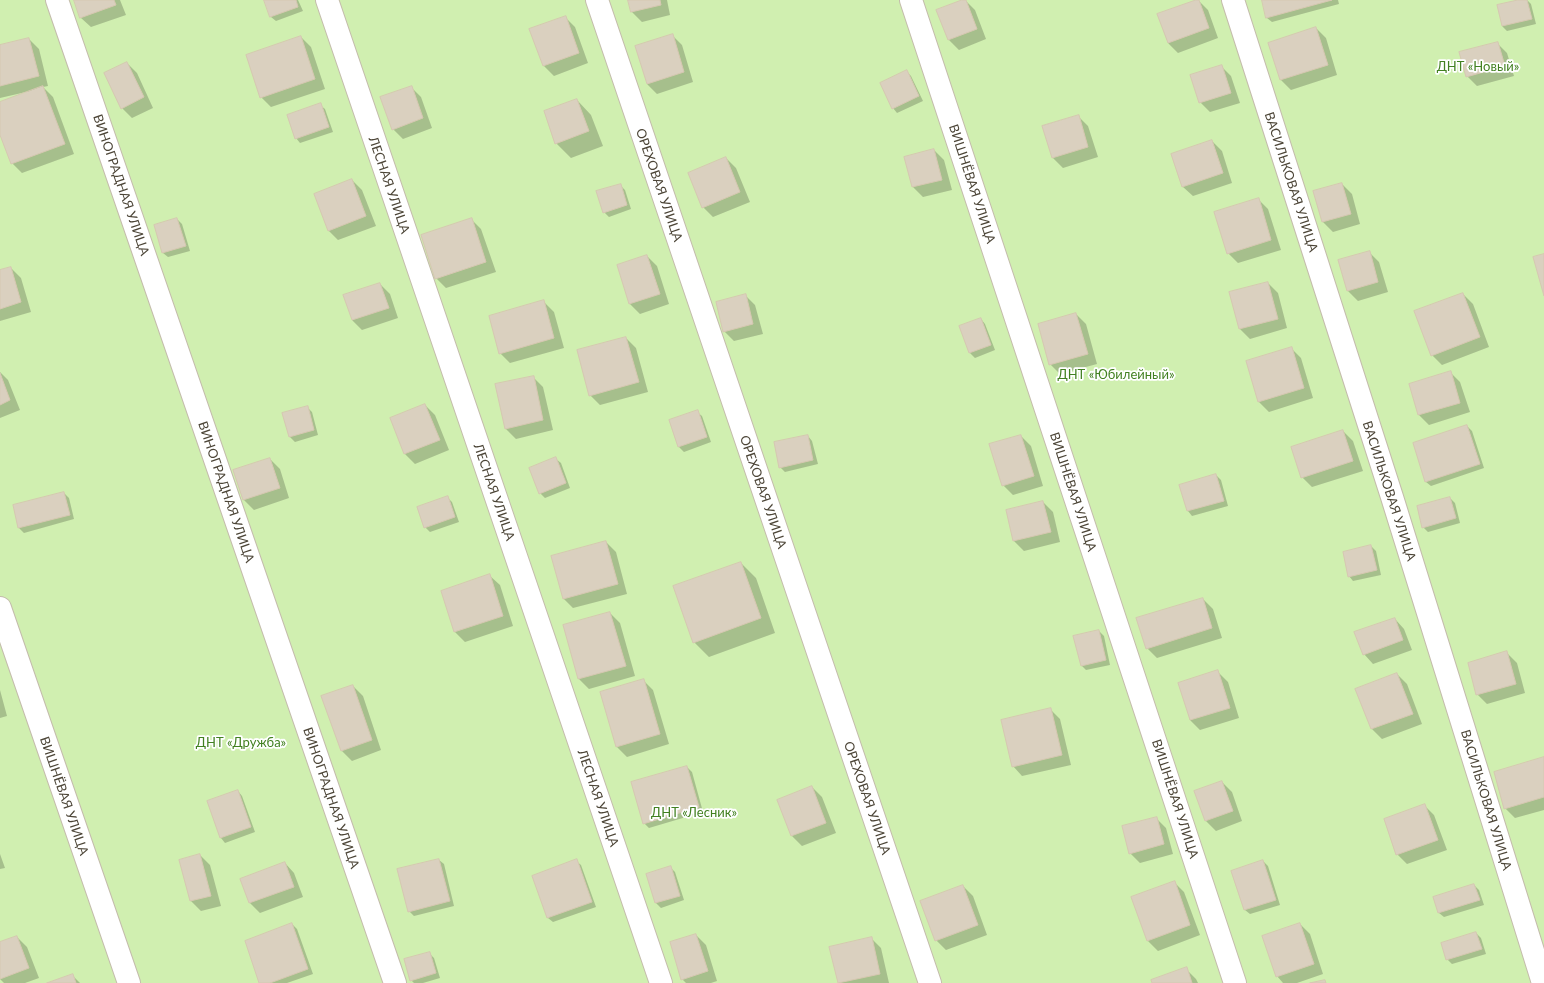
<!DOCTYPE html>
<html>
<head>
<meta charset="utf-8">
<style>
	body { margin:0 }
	canvas { display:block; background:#f7f3eb }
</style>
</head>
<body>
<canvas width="1544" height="983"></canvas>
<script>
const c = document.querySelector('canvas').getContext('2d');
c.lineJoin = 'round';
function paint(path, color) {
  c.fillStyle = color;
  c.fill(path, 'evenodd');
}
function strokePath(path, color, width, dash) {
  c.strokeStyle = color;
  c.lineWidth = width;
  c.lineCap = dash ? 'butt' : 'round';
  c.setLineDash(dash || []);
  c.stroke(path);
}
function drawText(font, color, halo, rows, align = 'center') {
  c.font = font + ' Lato,sans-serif';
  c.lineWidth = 3.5;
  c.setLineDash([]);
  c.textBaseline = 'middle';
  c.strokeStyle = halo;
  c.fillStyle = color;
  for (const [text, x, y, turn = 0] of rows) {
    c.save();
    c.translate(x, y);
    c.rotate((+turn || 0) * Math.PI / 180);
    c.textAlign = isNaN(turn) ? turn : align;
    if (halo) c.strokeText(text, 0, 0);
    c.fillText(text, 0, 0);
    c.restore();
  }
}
paint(new Path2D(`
	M0,0H1544V983H0Z`), '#d0efb0');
paint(new Path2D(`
	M75,0H120L126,15L91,27L81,18Z
	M265,0H298L303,11L276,21L271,17Z
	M629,0H667L670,15L642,22L632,12Z
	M965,0L975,10L986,39L959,50L949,40L938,10Z
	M1198,0L1208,10L1218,38L1178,53L1168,43L1158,15Z
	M1263,0H1338L1339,4L1272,22L1267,18Z
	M1522,0H1527L1531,4L1536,24L1507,31L1502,26Z
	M565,17L575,27L588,63L554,76L544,66L531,30Z
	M1316,28L1326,38L1337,75L1291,90L1281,80Z
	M672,35L682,45L693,82L657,94L647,84Z
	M301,37L311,47L325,89L271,107L261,97Z
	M29,39L39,49L48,86L43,87L53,97L74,154L22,173L12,163L0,132V103L27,93L26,92L0,98V46Z
	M1497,43L1507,53L1514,76L1477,86L1467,76Z
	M127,63L137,73L153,108L132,118L122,108Z
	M1221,66L1231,76L1240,103L1210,112L1200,102Z
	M907,72L911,76L923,101L897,113L893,108Z
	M411,87L421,97L432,128L403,139L393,129Z
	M577,100L591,115L603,146L571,158L556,143Z
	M320,105L325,109L333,132L300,143L296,138Z
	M1078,116L1088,126L1098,157L1063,168L1053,158L1043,126Z
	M1212,141L1222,151L1232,183L1193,196L1183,187Z
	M934,150L944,160L952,190L923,197L913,187Z
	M726,158L736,168L750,202L713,217L703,207Z
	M352,180L362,190L376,226L338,240L328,230Z
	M1342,184L1352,194L1360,224L1333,232L1323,222Z
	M620,185L625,190L631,209L609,217L604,212Z
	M1258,199L1268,209L1281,250L1238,263L1228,253Z
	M177,219L182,224L190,251L168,257L163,253Z
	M471,219L481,229L496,272L446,288L436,278Z
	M1369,252L1379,262L1388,292L1358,301L1348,291Z
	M647,256L657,266L669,304L640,314L630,304Z
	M11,268L21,278L31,312L0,321V271Z
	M1268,283L1278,293L1287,328L1250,339L1240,329L1230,293Z
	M380,284L390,294L398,318L362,330L352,320Z
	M1463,294L1473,304L1489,347L1442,365L1432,355Z
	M745,295L755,305L763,334L734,341L724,331Z
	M544,302L554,312L564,348L510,363L500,353Z
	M1076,314L1086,324L1097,364L1060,374L1050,364Z
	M981,319L985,324L995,350L975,358L970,353L960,327Z
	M626,338L636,348L648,392L600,405L590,395Z
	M1291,348L1301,358L1313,398L1269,412L1259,402L1247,362Z
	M0,372L8,380L20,410L0,418Z
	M1450,372L1460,382L1470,412L1429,425L1419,415L1410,385Z
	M533,377L543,387L553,430L516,439L506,429Z
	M425,405L435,415L449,450L415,464L405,454L391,419Z
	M307,407L312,412L318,435L295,442L290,437L284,414Z
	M697,412L702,416L711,442L684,452L679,447L670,421Z
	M1467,426L1472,431L1484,468L1431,486L1426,482L1414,444Z
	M1343,431L1353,441L1363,471L1312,487L1302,477Z
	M808,436L812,441L818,464L785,472L780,467Z
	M1021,436L1031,446L1043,486L1013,495L1003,485Z
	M270,459L280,469L289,498L254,510L244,500L235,470Z
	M556,459L561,463L570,488L545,498L540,493Z
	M1216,475L1221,480L1228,506L1192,516L1188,511Z
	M64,493L69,498L74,519L24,533L19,528L14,506Z
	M447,497L452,502L459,522L430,532L425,527Z
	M1450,498L1455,503L1460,523L1428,532L1423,527Z
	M1043,502L1053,512L1060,542L1024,551L1014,541L1007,511Z
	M606,542L616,552L627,594L573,608L563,598Z
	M1371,546L1376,551L1381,575L1353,581L1349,576Z
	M741,563L756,578L775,633L709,657L694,642Z
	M490,576L500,585L513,626L465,642L455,632Z
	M1203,599L1213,609L1222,638L1157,658L1147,648Z
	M610,613L620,623L635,676L589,689L579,679L564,626Z
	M1395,619L1404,629L1412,650L1373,664L1364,654Z
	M1099,631L1104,636L1110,665L1086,670L1082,666Z
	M1507,653L1517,663L1525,693L1487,704L1477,694Z
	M1218,672L1228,682L1239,718L1200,730L1190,720L1180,683Z
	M1397,674L1407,684L1422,724L1382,739L1372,729L1357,689Z
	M643,680L653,690L669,744L627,757L617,747L601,693Z
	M353,686L363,696L381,750L352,761L342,751Z
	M0,690L7,716L0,718Z
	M1050,709L1060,719L1071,765L1022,776L1013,766Z
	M1544,758V810L1515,818L1505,808Z
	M687,767L692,772L703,812L649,828L644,823Z
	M1222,782L1232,792L1242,821L1216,831L1206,821Z
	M812,787L822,797L836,833L802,846L792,836Z
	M238,791L242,796L255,832L225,843L221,838L208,802Z
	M1424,805L1434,815L1447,850L1407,864L1397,854Z
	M1156,818L1166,828L1173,854L1140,863L1130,853Z
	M0,854L5,868L0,869Z
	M200,855L210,865L221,906L201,911L191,901L181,860Z
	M439,860L444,864L454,906L414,916L409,911Z
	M576,861L581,865L596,907L553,922L548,918Z
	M1263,861L1268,866L1280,905L1250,914L1245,910Z
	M285,863L294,873L303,897L260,913L250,903Z
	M671,868L675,872L684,900L661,908L656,903L648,875Z
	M1174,882L1184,892L1200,935L1158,951L1148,941Z
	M1474,885L1479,890L1484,905L1444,917L1439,913Z
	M963,886L973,896L987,935L946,950L936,940Z
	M292,924L297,929L313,974L287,983H260Z
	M1300,924L1310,934L1323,974L1297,983H1283L1277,976Z
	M1476,933L1481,938L1486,954L1452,964L1447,959Z
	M696,935L706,945L717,981L711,983H686L682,979Z
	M17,937L27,947L39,978L25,983H4L0,979V943Z
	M871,938L881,948L889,983H839L830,948Z
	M429,953L434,958L440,978L423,983H414L411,980Z
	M1186,969L1196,979L1198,983H1153Z
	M72,975L80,983H50Z`), '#0003');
const building = new Path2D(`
	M74,0H114L116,5L80,18Z
	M264,0H296L298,7L270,17Z
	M628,0H660L661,5L631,12Z
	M962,0H966L977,29L948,40L936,10Z
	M1196,0H1199L1209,28L1168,43L1157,14Z
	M1262,0H1332L1266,18Z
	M1518,0H1527L1532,19L1502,26L1497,5Z
	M566,16L579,53L543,66L529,29Z
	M1316,27L1328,65L1280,80L1268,43Z
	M673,34L684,72L647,84L635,46Z
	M301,36L315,79L260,98L246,55Z
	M29,38L39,76L0,86V45Z
	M1498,42L1505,66L1466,77L1459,52Z
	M127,62L144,97L121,109L104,73Z
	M1222,65L1231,93L1199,103L1190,75Z
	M907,70L919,96L892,109L880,83Z
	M43,86L65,144L11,164L0,135V102Z
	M412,86L423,118L392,130L380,97Z
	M577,99L589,131L555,144L544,111Z
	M321,103L329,127L295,139L287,115Z
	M1079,115L1088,147L1052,158L1042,126Z
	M1212,140L1223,173L1182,187L1171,154Z
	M934,149L942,180L912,187L904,157Z
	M726,157L740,192L702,208L688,173Z
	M352,179L366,216L328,231L314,194Z
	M1342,183L1351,214L1322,222L1313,191Z
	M621,184L627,205L603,213L596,191Z
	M1259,198L1271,240L1227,254L1214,212Z
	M177,218L186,246L162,253L154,225Z
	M472,218L486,262L435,279L421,235Z
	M1370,251L1378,282L1347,291L1338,260Z
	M1544,254V296L1533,257Z
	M647,255L660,294L629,304L617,265Z
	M11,267L21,302L0,309V270Z
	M1268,282L1278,319L1239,329L1229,292Z
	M380,283L389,308L352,320L343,295Z
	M1463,293L1480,337L1431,356L1414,311Z
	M746,294L753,324L723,332L716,302Z
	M544,300L554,338L499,354L489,316Z
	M1076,313L1088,354L1049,365L1038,324Z
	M981,318L991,345L969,353L959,326Z
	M626,337L639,382L589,396L577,350Z
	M1292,347L1304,388L1258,402L1246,361Z
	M1451,371L1460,403L1418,415L1409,384Z
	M0,373L10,400L0,405Z
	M534,376L543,420L505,429L495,384Z
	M425,404L440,440L404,454L390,418Z
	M308,406L314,430L289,437L282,413Z
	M698,410L707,437L678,447L669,420Z
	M1467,425L1480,464L1425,482L1413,443Z
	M1343,430L1353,461L1301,478L1291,447Z
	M808,435L813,460L779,468L774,442Z
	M1021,435L1034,476L1002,486L989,444Z
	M556,457L566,483L539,494L529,468Z
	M270,458L280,488L243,500L233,470Z
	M1216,474L1224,501L1187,511L1179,485Z
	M64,492L70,515L18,528L13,505Z
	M448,496L455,517L424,528L417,507Z
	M1450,497L1456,518L1422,528L1417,506Z
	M1043,501L1051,532L1013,541L1006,510Z
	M606,541L618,584L563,599L551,556Z
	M1371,545L1377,570L1348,577L1343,552Z
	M741,562L761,618L693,643L673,586Z
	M490,574L503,616L454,632L441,591Z
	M1203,598L1212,628L1146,649L1136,618Z
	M610,612L626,666L578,679L563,625Z
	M1395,618L1403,640L1363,655L1354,632Z
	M1099,630L1106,660L1081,666L1073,636Z
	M1507,651L1516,684L1476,695L1468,663Z
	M1218,670L1230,708L1190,720L1178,683Z
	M1397,673L1413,714L1371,729L1355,689Z
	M644,679L660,734L616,747L600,692Z
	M353,685L372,740L341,751L321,696Z
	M1051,708L1062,755L1012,767L1001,720Z
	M1544,757V797L1504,809L1494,772Z
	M687,766L699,807L643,824L631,782Z
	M1222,781L1233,811L1205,821L1194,791Z
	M812,786L826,823L791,836L777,800Z
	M238,790L251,827L220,838L207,801Z
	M1425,804L1438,840L1396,855L1384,819Z
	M1157,817L1164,844L1129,854L1122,826Z
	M200,854L211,896L190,901L179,860Z
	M439,859L450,901L408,912L397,869Z
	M577,859L592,902L547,918L532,876Z
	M1263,860L1276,900L1244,910L1231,871Z
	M285,862L294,887L249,903L240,879Z
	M671,866L680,896L655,903L646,874Z
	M1175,881L1190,925L1147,941L1131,897Z
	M1474,884L1480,900L1438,913L1433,897Z
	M963,885L978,925L935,941L920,901Z
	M292,923L308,969L270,983H259L245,941Z
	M1300,923L1314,964L1276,977L1262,936Z
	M1476,932L1482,949L1446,960L1441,943Z
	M696,934L708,971L681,980L670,942Z
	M17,936L29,968L0,979V942Z
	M872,937L880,974L838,983L829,947Z
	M430,952L436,973L410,981L404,959Z
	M1187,967L1192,983H1152L1151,980Z
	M73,974L76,983H47Z
	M1325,980L1326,983H1310Z`);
paint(building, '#dad0bf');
strokePath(building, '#d6c8b1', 1);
const minor = new Path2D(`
	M57,0L395,983
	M327,0L661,983
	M597,0L930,983
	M911,0L1235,983
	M1233,0L1392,497L1543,983
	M0,608L129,983`);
strokePath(minor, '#c4bcac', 24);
strokePath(minor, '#fff', 22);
drawText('13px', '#428021', '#fff', [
	["ДНТ «Новый»",1478,67],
	["ДНТ «Юбилейный»",1116,375],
	["ДНТ «Дружба»",241,743],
	["ДНТ «Лесник»",694,813]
]);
drawText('13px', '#4c4537', '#fff', [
	["ВАСИЛЬКОВАЯ УЛИЦА",1291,182,72],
	["ВИШНЁВАЯ УЛИЦА",972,184,72],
	["ВИНОГРАДНАЯ УЛИЦА",121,185,71],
	["ЛЕСНАЯ УЛИЦА",389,185,71],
	["ОРЕХОВАЯ УЛИЦА",659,185,71],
	["ВАСИЛЬКОВАЯ УЛИЦА",1389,491,72],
	["ВИНОГРАДНАЯ УЛИЦА",226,492,71],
	["ЛЕСНАЯ УЛИЦА",494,492,71],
	["ОРЕХОВАЯ УЛИЦА",763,492,71],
	["ВИШНЁВАЯ УЛИЦА",1073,492,72],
	["ВИШНЁВАЯ УЛИЦА",64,796,71],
	["ВИНОГРАДНАЯ УЛИЦА",331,798,71],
	["ЛЕСНАЯ УЛИЦА",598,798,71],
	["ОРЕХОВАЯ УЛИЦА",867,798,71],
	["ВИШНЁВАЯ УЛИЦА",1175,799,72],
	["ВАСИЛЬКОВАЯ УЛИЦА",1486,800,73]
]);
</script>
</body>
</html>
